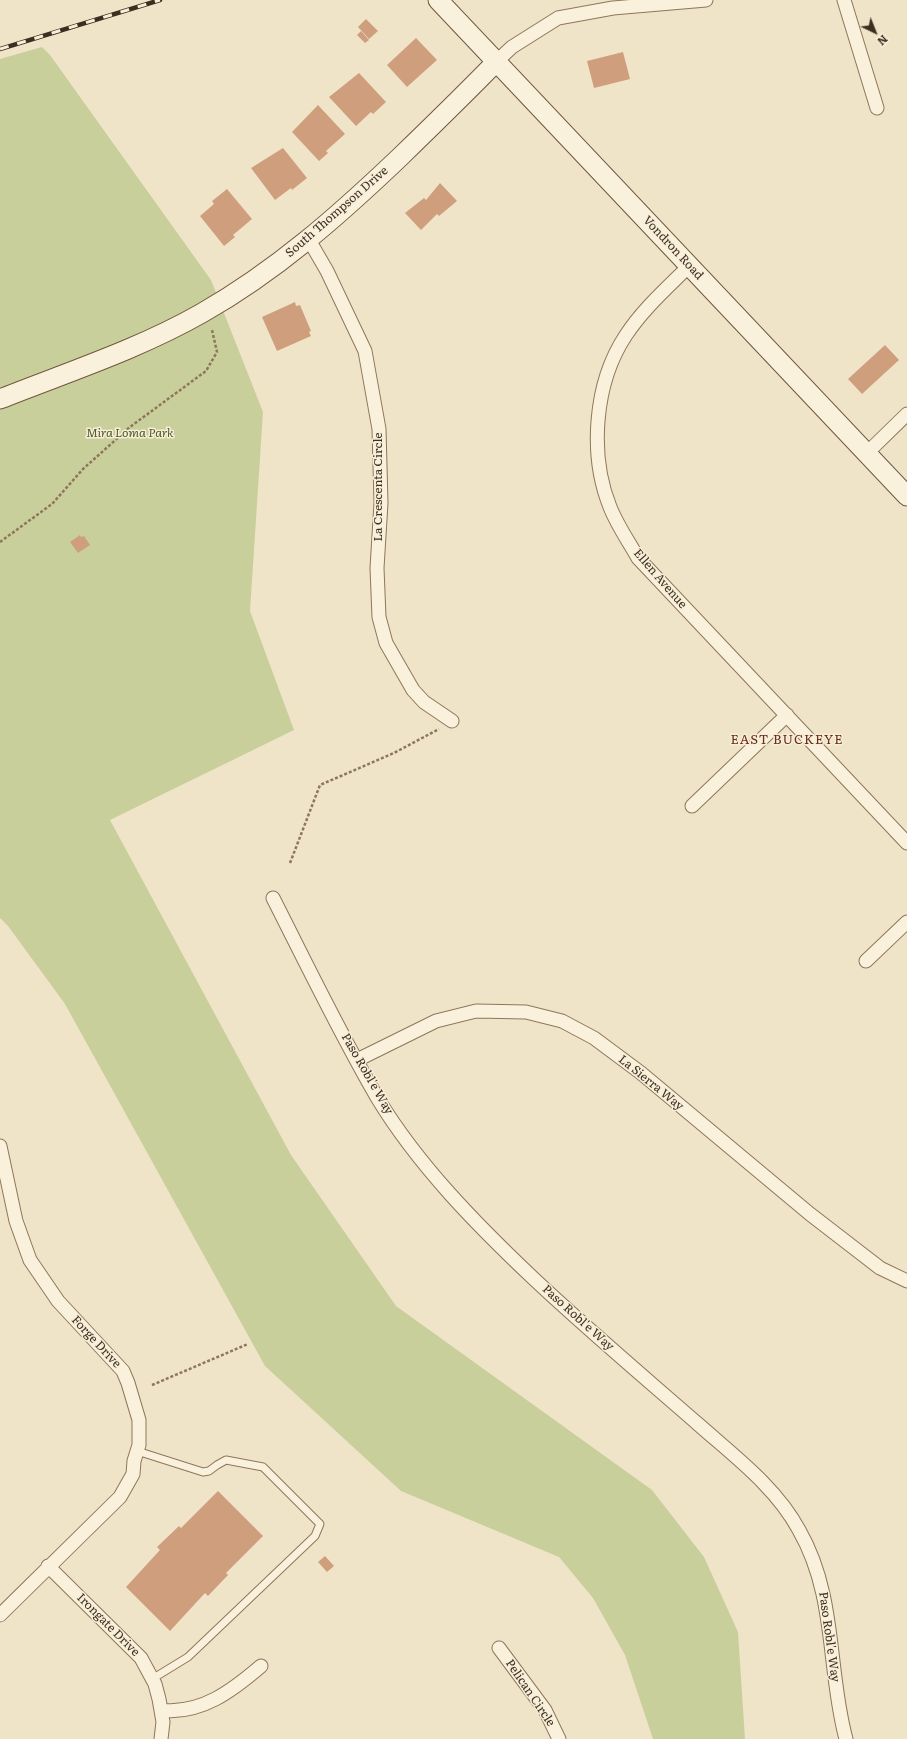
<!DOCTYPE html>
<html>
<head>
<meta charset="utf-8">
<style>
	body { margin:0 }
	#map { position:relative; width:907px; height:1739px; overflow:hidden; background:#f0e4c8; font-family:Literata,serif }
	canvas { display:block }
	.north { position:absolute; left:855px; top:12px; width:40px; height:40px; -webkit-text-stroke:3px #f7eed8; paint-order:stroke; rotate:137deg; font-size:11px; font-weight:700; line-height:16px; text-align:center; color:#3d2e20 }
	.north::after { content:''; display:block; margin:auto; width:14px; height:18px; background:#3d2e20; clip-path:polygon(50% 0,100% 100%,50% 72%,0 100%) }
</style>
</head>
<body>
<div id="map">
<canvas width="907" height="1739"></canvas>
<div class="north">N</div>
</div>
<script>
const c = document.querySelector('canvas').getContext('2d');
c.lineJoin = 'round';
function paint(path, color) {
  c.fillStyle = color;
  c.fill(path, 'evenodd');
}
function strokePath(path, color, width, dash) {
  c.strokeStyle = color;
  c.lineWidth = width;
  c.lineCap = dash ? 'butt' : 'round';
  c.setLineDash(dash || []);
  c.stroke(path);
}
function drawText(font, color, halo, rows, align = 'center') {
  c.font = font + ' Literata,serif';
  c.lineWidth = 3;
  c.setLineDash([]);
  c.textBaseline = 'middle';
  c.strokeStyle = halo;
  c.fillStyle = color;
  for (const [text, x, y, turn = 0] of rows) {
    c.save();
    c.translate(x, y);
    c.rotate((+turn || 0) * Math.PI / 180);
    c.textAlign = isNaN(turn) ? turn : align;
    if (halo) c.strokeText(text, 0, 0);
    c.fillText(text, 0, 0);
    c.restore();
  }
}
paint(new Path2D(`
	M42,47L50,55L211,280L263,412L250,611L294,730L110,820L291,1155L396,1306L652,1490L704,1557L738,1632L745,1739H653L625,1655L593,1598L559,1557L401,1491L265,1366L65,1004L8,926L0,918V59Z`), '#c9cf9b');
paint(new Path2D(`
	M366,19L378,31L369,39L358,27Z
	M361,31L369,40L365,43L357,35Z
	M416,38L437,60L407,87L387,65Z
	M623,52L630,79L594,88L587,61Z
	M359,73L386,102L373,114L371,112L356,126L329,97Z
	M318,105L345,134L326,151L328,153L319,161L292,132Z
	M283,148L307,178L292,190L291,188L275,200L251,168Z
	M440,183L457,201L439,216L437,214L421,230L405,213L424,198L426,200Z
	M227,189L252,219L233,235L235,237L224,246L200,216L214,204L212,201Z
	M295,302L296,306L300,305L311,331L309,332L311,336L277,351L262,317Z
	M885,345L899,360L862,394L848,379Z
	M80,535L81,537L84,536L90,545L78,553L70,542Z
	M218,1491L263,1536L226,1573L228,1575L208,1596L205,1593L170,1631L126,1587L160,1550L157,1547L179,1526L181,1528Z
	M325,1556L334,1566L327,1572L318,1562Z`), '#cf9f7d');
const lane = new Path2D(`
	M137,1451L203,1472L209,1471L217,1465L226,1460L263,1467L320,1524L315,1536L188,1657L152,1679`);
const street = new Path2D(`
	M844,0L877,108
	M497,61L512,47L558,18L613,8L706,0
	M309,240L327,271L365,351L379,429L381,503L377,568L379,617L386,643L413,690L424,702L452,721
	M689,266C667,288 643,309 626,335C594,383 589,455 610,507C617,525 629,542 638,558L907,843
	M867,453L907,414
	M692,806L787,715
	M273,898C307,965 340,1034 378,1099C419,1166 476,1224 533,1278C586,1328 643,1376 698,1424C734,1456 776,1487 799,1530C837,1596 827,1669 846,1739
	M866,961L907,922
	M357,1060L436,1021L476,1011L526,1012L562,1021L594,1038L641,1073L810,1214L880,1268L907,1281
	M0,1146L16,1221L30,1260L58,1301L123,1371L128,1383L139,1420V1445L134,1461L133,1474L120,1497L0,1615
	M48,1566L141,1658L155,1684L159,1699L163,1722L161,1739
	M499,1648L545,1710L559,1739
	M161,1710C201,1715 233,1690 261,1666`);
const secondary = new Path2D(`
	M438,0L907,496
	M0,399C68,372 139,349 202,313C276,271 338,216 399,158C432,126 465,94 497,61`);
strokePath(lane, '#8d765c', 9);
strokePath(street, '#8d765c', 15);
strokePath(secondary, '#6f573f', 21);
strokePath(new Path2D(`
	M0,542L52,504L83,469L130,427L206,371L217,352L212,330
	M290,863L320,785L394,753L439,729
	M152,1385L248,1344`), '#8d765c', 2.5, [3, 2]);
strokePath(lane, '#faf1dc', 7);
strokePath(street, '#faf1dc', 13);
strokePath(secondary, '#faf1dc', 19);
const rail = new Path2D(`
	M0,49L160,0`);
strokePath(rail, '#3d2e20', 4.5);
strokePath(rail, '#f7eed8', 3, [9]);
drawText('12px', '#3d2e20', '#f7eed8', [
	["South Thompson Drive",337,212,-41],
	["Vondron Road",673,248,47],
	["La Crescenta Circle",378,487,-90],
	["Ellen Avenue",660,579,49],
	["Paso Robl'e Way",367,1074,60],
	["La Sierra Way",651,1083,39],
	["Paso Robl'e Way",578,1318,42],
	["Forge Drive",96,1342,47],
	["Irongate Drive",108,1625,45],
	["Paso Robl'e Way",829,1637,82],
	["Pelican Circle",530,1693,56]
]);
drawText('italic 12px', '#4d5a26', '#f7eed8', [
	["Mira Loma Park",130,433]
]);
c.letterSpacing = '1px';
drawText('13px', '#6b2e1e', '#f7eed8', [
	["EAST BUCKEYE",787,740]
]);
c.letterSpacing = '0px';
</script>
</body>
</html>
